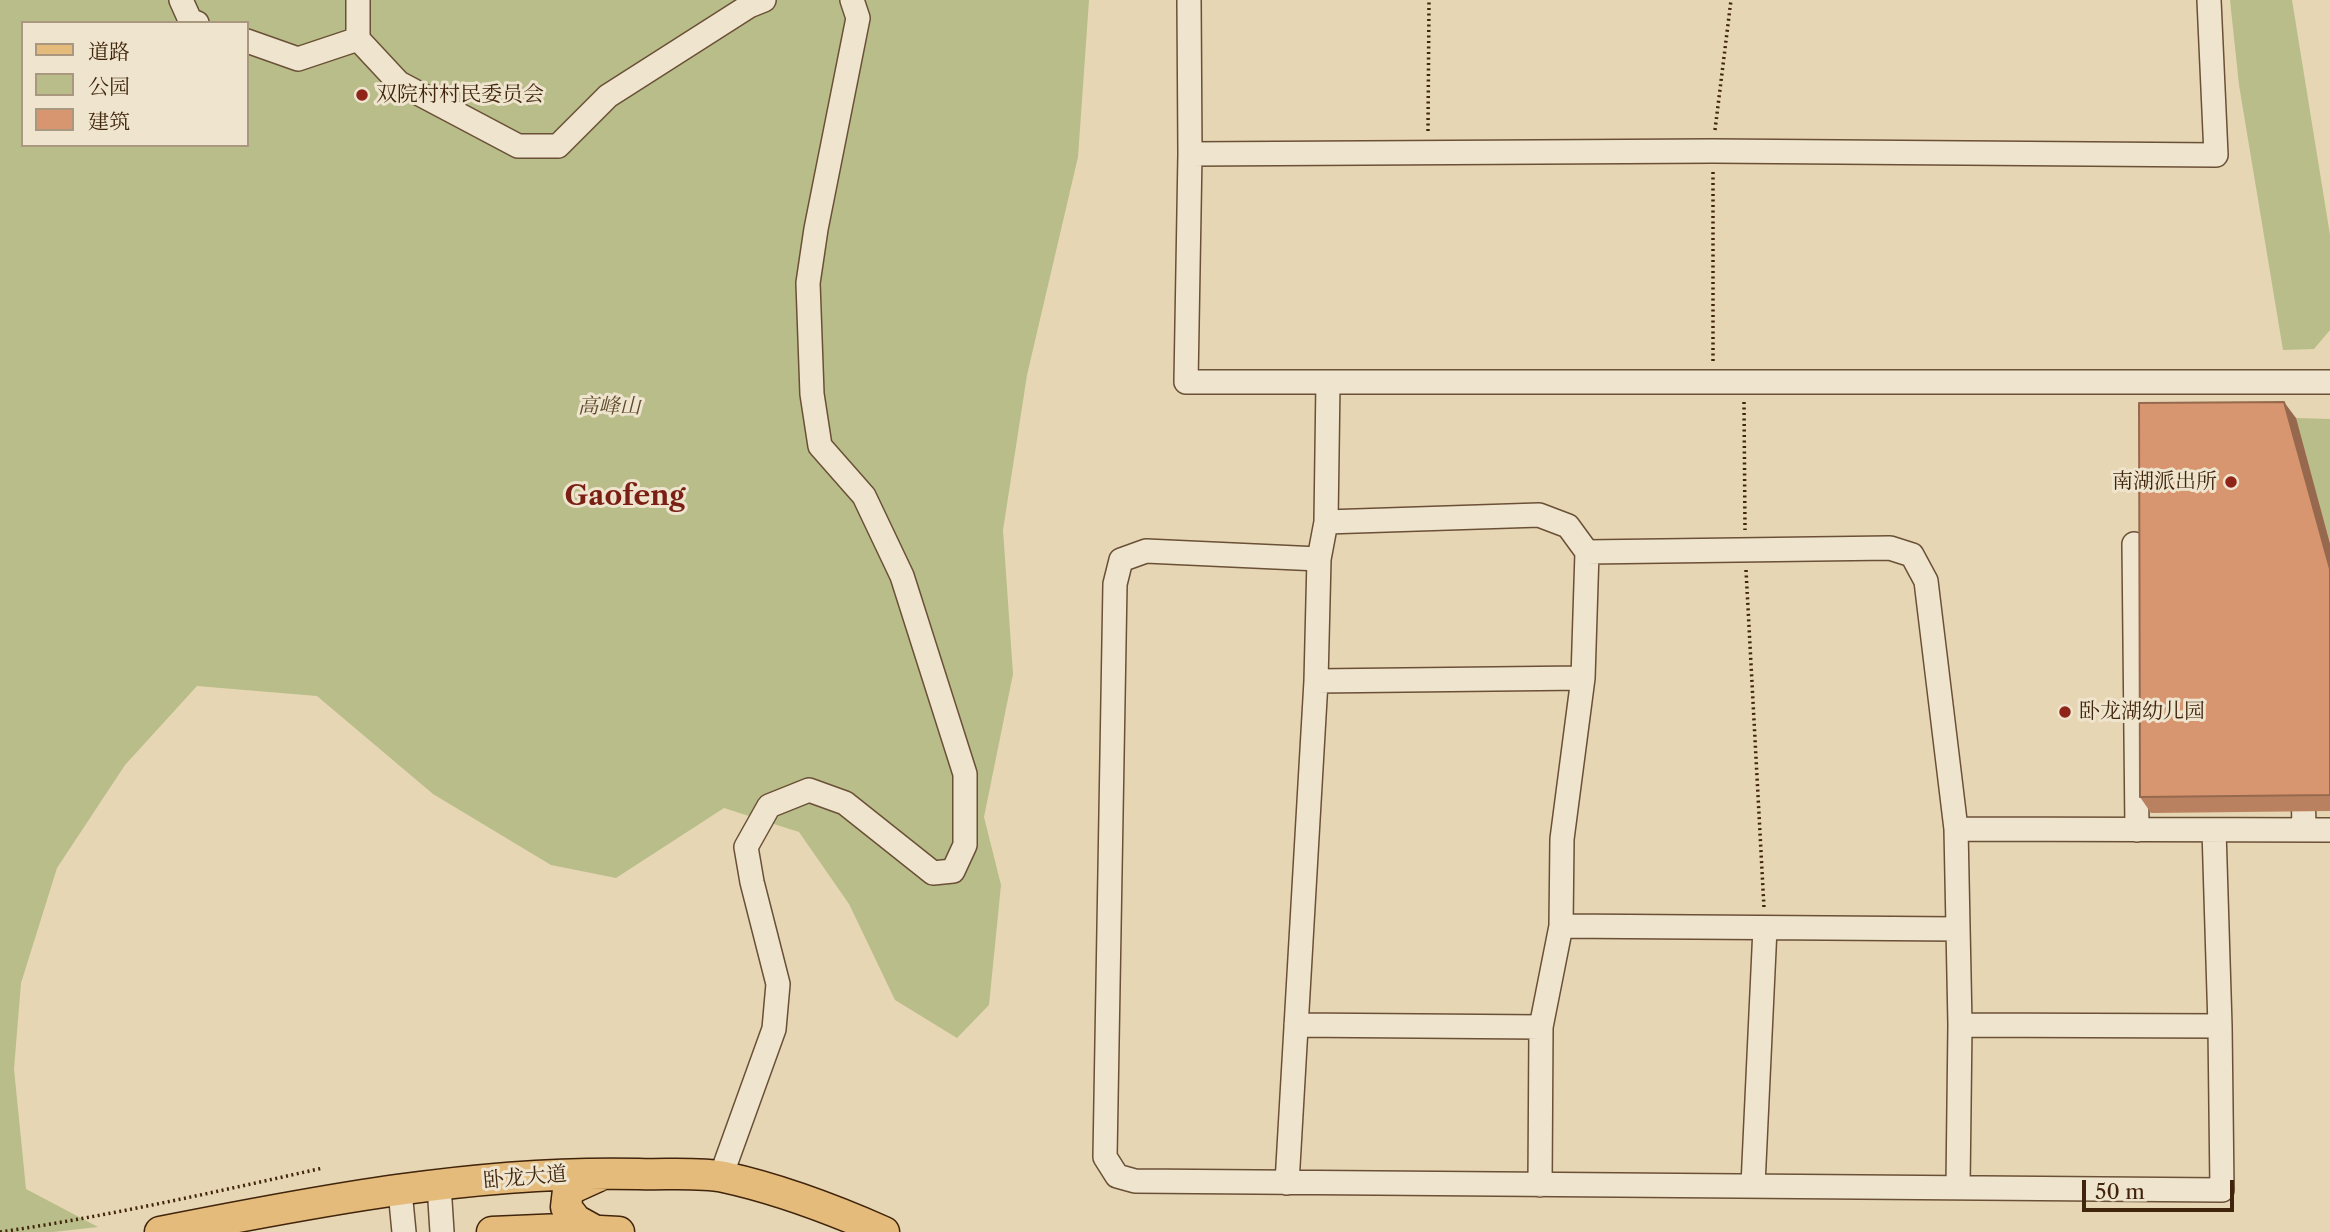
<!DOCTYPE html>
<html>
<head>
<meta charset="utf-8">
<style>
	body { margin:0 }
	#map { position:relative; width:2330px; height:1232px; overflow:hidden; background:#e7d6b3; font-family:"Libre Caslon Text","Noto Serif SC",serif }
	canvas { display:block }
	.legend { position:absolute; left:21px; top:21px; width:228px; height:126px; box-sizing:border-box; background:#efe4ce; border:2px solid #a99780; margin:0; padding:9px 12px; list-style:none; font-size:21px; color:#40240c }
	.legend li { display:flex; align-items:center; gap:14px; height:35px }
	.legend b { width:35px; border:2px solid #a99780 }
	.scale { position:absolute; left:2082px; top:1180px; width:152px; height:32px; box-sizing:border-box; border:4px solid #40240c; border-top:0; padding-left:9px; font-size:21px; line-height:24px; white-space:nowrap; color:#40240c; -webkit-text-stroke:5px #efe4ce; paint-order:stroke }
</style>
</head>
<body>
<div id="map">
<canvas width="2330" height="1232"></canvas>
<ul class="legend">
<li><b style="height:9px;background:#e4bb7a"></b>道路</li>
<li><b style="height:19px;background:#b8bd8a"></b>公园</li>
<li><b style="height:19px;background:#d7966f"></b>建筑</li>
</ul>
<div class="scale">50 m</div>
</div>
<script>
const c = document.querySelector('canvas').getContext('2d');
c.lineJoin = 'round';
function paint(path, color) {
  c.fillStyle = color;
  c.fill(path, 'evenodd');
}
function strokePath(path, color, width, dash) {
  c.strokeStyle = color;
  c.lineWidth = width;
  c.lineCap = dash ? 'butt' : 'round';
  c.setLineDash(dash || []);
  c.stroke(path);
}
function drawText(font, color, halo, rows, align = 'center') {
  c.font = font + ' "Libre Caslon Text","Noto Serif SC",serif';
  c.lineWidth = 6;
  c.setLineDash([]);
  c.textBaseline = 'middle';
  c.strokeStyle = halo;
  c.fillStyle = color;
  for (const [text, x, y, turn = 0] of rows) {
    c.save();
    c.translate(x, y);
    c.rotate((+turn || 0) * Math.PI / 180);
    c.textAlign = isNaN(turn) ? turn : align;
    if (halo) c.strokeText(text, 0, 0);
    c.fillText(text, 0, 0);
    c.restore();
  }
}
paint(new Path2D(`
	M0,0H1089L1078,157L1027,375L1003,530L1013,674L984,817L1001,885L989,1005L957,1038L895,1000L849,904L799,832L724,808L616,878L551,865L433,794L317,696L197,686L125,765L57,868L21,983L14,1069L26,1189L98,1227L53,1232H0ZM23,23H247V145H23Z
	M2230,0H2292L2330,235V330L2314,349L2283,350L2239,85Z
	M2296,418L2330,419V544Z`), '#b8bd8a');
const minor = new Path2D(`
	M181,0L190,20L197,23
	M358,0V39L399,83L518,146H558L608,96L749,6L764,0
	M1189,0L1190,154L1186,382H2330
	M247,41L298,59L358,39
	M1190,154L1713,151L2216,155L2209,0
	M1326,522L1539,515L1568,526L1587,552L1583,678L1562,839L1561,926L1541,1027L1540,1185
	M2134,544L2137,830
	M1587,552L1890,548L1912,555L1926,581L1956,829L1960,1025L1958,1186
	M1319,559L1146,551L1121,560L1115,584L1105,1157L1117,1176L1135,1181L2222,1190L2220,1026L2214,830
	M1316,681L1583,678
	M2303,781L2304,830
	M1956,829L2330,830
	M1561,926L1958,929
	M1296,1025L1541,1027
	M1960,1025L2220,1026
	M721,1176L774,1029L778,984L752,882L746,847L769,806L809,790L845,803L933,873L953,871L965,845V774L902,576L864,496L820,446L812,394L808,283L816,229L858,18L852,0
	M1287,1183L1316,681L1319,559L1326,522L1328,382
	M439,1185L442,1232
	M1753,1185L1765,928
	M400,1191L404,1232`);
const major = new Path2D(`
	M594,1230L576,1220L566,1207L568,1190L601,1175
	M160,1232C317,1201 478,1170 639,1174C665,1175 699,1172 724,1177C779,1189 832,1209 884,1232
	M492,1232L562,1229L619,1232`);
strokePath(minor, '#6a5036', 26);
strokePath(major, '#40240c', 33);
strokePath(new Path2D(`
	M1715,130L1731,0
	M1428,131L1429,0
	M1713,172V361
	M1744,402L1745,530
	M1746,570L1764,908
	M0,1232C109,1216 215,1192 323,1168`), '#40240c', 3.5, [2, 3.5]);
strokePath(minor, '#efe4ce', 23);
strokePath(major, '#e4bb7a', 30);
paint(new Path2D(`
	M2296,418L2330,544V811L2151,813L2140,797Z`), '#b9815f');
paint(new Path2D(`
	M2284,402L2296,418L2330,544V569Z`), '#96694e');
const building = new Path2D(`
	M2284,402L2330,569V795L2140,797L2139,403Z`);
paint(building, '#d7966f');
strokePath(building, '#96694e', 2);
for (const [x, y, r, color] of [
	[362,95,7,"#8f2418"],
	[2231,482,7,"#8f2418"],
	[2065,712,7,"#8f2418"]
]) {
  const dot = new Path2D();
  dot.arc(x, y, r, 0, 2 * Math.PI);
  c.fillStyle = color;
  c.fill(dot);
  strokePath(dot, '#efe4ce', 2.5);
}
drawText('21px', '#40240c', '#efe4ce', [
	["双院村村民委员会",376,95],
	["南湖派出所",2217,482,"right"],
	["卧龙湖幼儿园",2079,712]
], 'left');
drawText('italic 21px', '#5e4a2c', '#efe4ce', [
	["高峰山",609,407]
]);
drawText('21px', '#40240c', '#efe4ce', [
	["卧龙大道",525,1178,-5]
]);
drawText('bold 28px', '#7a1f14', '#efe4ce', [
	["Gaofeng",625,497]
]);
</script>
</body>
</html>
